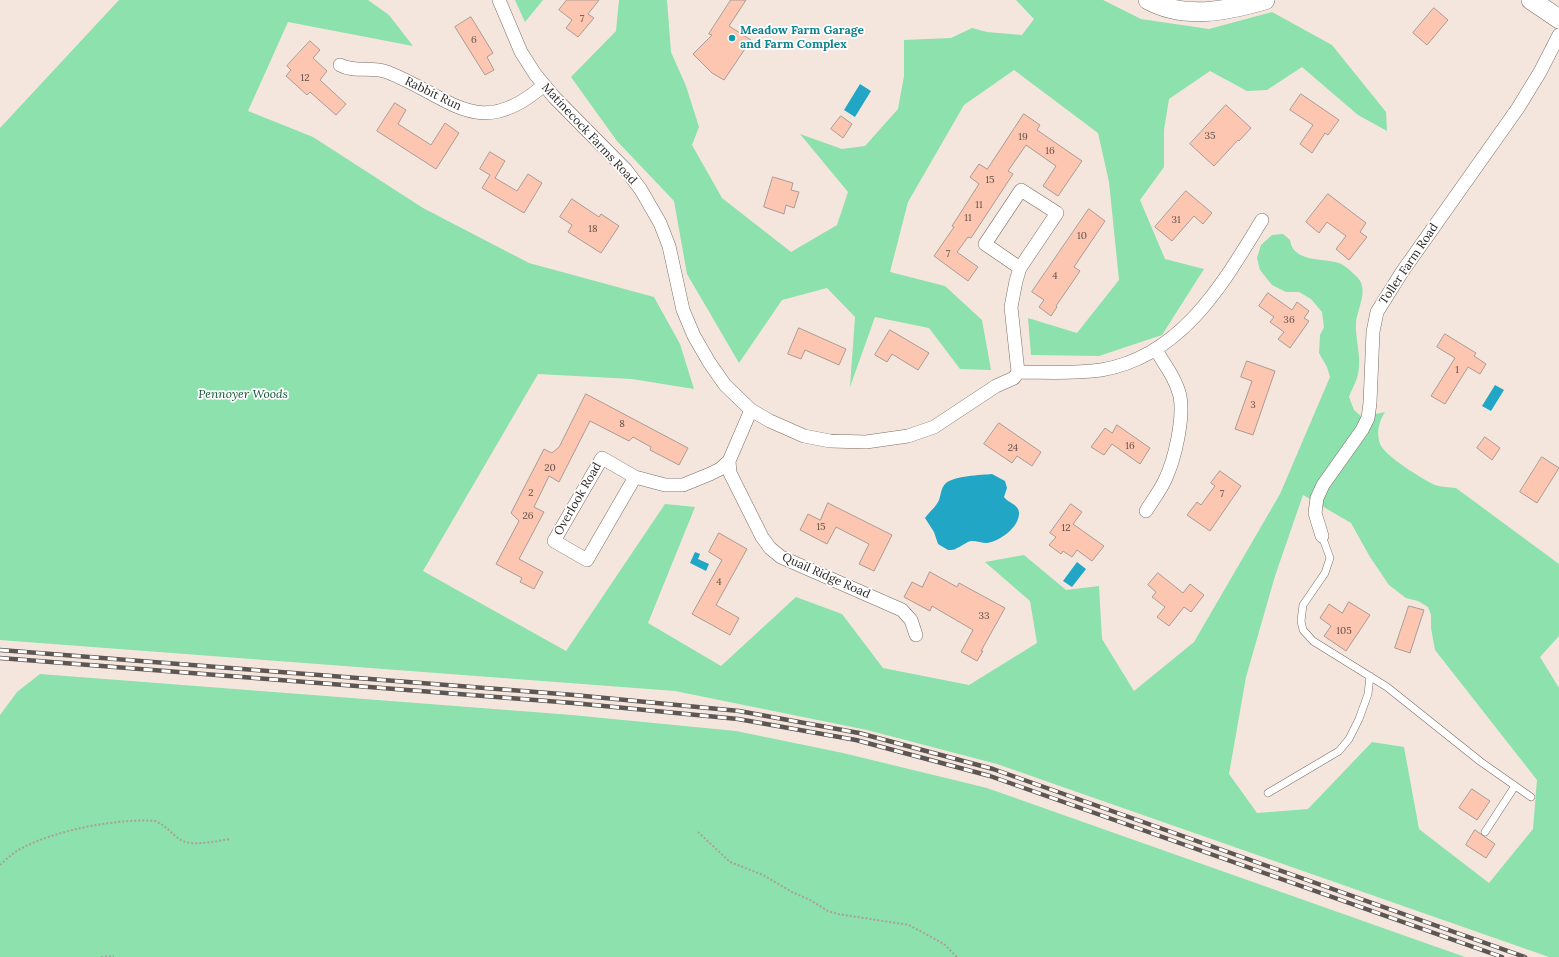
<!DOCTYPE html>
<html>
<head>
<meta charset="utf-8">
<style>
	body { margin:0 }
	canvas { display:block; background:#f4e6dd }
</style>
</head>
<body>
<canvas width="1559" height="957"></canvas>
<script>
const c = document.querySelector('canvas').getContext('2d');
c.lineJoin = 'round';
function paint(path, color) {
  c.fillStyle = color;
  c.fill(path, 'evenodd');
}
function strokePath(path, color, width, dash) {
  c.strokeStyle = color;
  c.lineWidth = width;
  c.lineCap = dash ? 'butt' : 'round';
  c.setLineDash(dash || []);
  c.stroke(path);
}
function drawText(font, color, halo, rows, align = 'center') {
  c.font = font + ' Lora,serif';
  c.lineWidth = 3.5;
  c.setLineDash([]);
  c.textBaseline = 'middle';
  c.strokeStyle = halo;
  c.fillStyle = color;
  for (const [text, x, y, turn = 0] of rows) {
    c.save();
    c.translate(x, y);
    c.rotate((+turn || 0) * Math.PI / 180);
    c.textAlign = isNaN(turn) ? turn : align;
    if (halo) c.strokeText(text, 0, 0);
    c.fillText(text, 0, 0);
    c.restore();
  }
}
paint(new Path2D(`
	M119,0H368L389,15L413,46L288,22L248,111L313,137L423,208L529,263L654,297L680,344L694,389L632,379L538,374L423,571L566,651L665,504L695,507L648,623L721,666L796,597L842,614L883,668L969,685L1037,643L1030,601L985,562L1024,555L1066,590L1099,586L1102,639L1134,691L1194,642L1280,494L1330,377L1327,367L1319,353L1320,335L1324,327L1322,312L1311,299L1299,292H1286L1272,285L1260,270L1257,258L1261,245L1272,235L1283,234L1290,240C1293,263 1324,258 1339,263C1345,265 1354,274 1358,278C1369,291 1357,309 1356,323C1355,341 1363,359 1357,378C1355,384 1351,391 1349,397L1354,410L1362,417L1385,412C1379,422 1376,432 1380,444C1385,456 1422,479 1435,485C1441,487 1449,487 1456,488L1559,564V636L1540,657L1559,688V957H1549L997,764L867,730L675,691L0,640V128ZM1303,495L1351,523L1370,557L1389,585L1406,598L1418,601L1428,607L1431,615V628L1435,650L1537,780L1533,829L1489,883L1419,829L1404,747L1372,742L1308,809L1257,813L1229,774L1246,677L1275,576Z
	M515,0H543L525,22Z
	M619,0H667L671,52L686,86L699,127L692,145L722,198L791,252L837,225L848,192L800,134L842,149L865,146L898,109L904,76V40L951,38L972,28L987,32L1022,35L1034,19L1016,0H1103L1141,19L1209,29L1272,12L1332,45L1386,112L1387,131L1358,115L1302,67L1267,90L1247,91L1210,71L1169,99L1164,130V167L1140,200L1165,259L1204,269L1162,335L1099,356L1031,355L1028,318L1077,333L1119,280L1109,182L1098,133L1014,70L964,105L908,202L890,272L945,286L982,320L991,370L960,369L929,328L875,317L850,387L855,317L827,288L782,300L739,363L687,274L674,201L617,141L571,77L616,31Z
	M40,674L572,715L736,731L843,753L987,788L1465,957H0V715L17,692Z`), '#8ce1ac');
paint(new Path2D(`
	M860,84L871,91L855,117L844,110Z
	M1495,385L1504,390L1491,411L1482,406Z
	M992,474L1005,481L1007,488L1004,497C1008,503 1018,504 1019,512C1020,527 1000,541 987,543C982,543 977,541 971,541C966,542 962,546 957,548C955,550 951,550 948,550L938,544L934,532L925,518C930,511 936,507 939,500C941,495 941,487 946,483C954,476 981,475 992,474Z
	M695,552L700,554L698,559L709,564L706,571L690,563Z
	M1077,562L1086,569L1072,587L1063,581Z`), '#22a6c6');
const building = new Path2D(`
	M567,0H599L588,14L594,18L578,37L566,28L572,20L559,10Z
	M731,0H746L729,26L751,40L724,80L712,73L693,54L712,35L709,34Z
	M1434,8L1448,20L1427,45L1413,33Z
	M471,17L493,53L487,57L494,70L485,75L455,27Z
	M310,41L320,50L313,58L327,71L320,80L346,104L336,115L310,92L307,95L286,76L291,70L287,66Z
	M1301,94L1339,120L1328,135L1325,133L1312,153L1300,144L1313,125L1290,110Z
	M395,103L406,110L398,124L431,145L445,123L459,133L436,169L377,131Z
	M1226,105L1251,128L1239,141L1238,140L1214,166L1190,144Z
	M1024,114L1040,125L1037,130L1082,161L1058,196L1043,186L1056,166L1026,145L1008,171L1013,174L971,238L968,237L957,252L978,267L968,281L934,256L954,227L952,226L979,184L970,177L979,164L987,169Z
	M841,116L852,124L843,138L831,129Z
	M490,152L505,161L495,178L517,191L528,174L542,183L524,213L482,188L490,175L480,169Z
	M773,177L793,183L791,190L799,192L794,208L786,205L784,214L764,207Z
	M1186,191L1212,213L1203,224L1194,216L1172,241L1155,227Z
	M1328,194L1366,223L1360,232L1367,237L1349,260L1336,249L1346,236L1327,222L1319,233L1306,222Z
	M572,199L599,217L601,214L619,226L601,253L568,232L572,225L560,217Z
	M1089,209L1105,221L1074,267L1080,271L1056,306L1057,307L1051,316L1039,307L1044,300L1032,292Z
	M1268,293L1292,310L1297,302L1309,311L1304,318L1309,321L1290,348L1278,339L1284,332L1270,322L1274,317L1259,306Z
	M799,328L846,349L839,365L805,350L801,359L788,354Z
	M890,330L929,353L918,370L892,354L887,362L875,355Z
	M1445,334L1476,353L1474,356L1486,364L1480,374L1468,367L1445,404L1431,396L1455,358L1437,347Z
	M1247,361L1275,371L1253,435L1235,429L1252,381L1241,377Z
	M586,394L688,448L679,465L650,450L651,447L633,437L629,441L590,421L559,482L549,476L534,507L544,512L519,559L543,572L534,589L520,582L522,578L496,564L519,521L511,513L544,449L552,453L559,447Z
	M999,423L1041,452L1032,466L1017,456L1012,463L984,444Z
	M1117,425L1150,448L1140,464L1112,444L1104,455L1091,447L1105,428L1112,433Z
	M1485,437L1500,448L1492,460L1477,448Z
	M1542,457L1559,468L1537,503L1520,492Z
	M1220,471L1241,486L1210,531L1187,515L1197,502L1201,505L1215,486L1211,483Z
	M828,503L892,535L874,571L859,564L869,544L836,527L827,544L800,530L808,514L820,520Z
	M1071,504L1082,512L1073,524L1104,546L1092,561L1077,550L1072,557L1063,551L1061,554L1049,545L1056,537L1050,533Z
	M719,533L747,549L716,605L739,618L730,635L692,614L722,560L709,552Z
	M930,572L957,587L959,583L1005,608L981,651H983L977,661L961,652L973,630L932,606L930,611L904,597L912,582L922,587Z
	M1158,573L1183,593L1190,584L1204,595L1191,612L1184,607L1169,626L1157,617L1165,607L1152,597L1156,592L1148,585Z
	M1349,602L1370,615L1346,651L1324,636L1331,626L1320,618L1329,604L1342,613Z
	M1409,606L1424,610L1410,653L1395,648Z
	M1472,789L1490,801L1477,820L1459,808Z
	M1475,830L1495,844L1486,858L1466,845Z`);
paint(building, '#fcc6b1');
strokePath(building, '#aa9b95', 1);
const lane = new Path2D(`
	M1322,536L1330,558L1325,573L1303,605L1301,621L1303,630L1313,641L1387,687L1481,762L1531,797
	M1268,793L1339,751L1349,739L1359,719L1368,694L1370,676
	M1485,832L1515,786`);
const street = new Path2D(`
	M499,0L521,52L535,74L554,97L626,170L641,190L660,223L669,246L683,310L694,336L709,362L725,385L751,410L770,421L804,436L830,441L866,442L908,436L934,427L996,386L1014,378L1018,372
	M340,65C355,73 371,66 387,72C450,96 478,143 544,85
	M1018,372L1011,307L1016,281L1020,268L1057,213L1021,190L985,244L1020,268
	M1018,372C1045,372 1074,374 1101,370C1181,357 1223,284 1262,220
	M729,461L730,473L762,537L770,548L781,557L902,610L911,620L916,635
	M635,477L587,560L554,541L602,458L635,477L665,485H683L710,474L720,469L729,461L751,410
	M1146,511C1152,501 1160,491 1165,480C1175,459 1184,419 1180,396C1176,379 1165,365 1156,350
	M1322,536L1315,513L1317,498L1323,485L1362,430L1368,418L1370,403L1373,332L1377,312L1402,272L1518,108L1540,72L1559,35`);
const secondary = new Path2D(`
	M1148,0C1185,20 1226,11 1265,0
	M1531,0L1559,19`);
strokePath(lane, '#7a6d65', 8);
strokePath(street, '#7a6d65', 14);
strokePath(secondary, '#7a6d65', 20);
strokePath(new Path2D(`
	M698,832L730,862L763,875L792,892L810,900L828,911L838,914L909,925L944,944L957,957
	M0,865C8,858 15,851 24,847C57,830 119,818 155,821C165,825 170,832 178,838C189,848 216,841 230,839
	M101,957L114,956`), '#aba099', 2, [2, 2]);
strokePath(lane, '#fff', 7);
strokePath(street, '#fff', 13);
strokePath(secondary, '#fff', 19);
const rail = new Path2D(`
	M0,650L574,695L739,711L859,733L993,769L1525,957
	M0,658L573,703L738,719L856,740L990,776L1502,957`);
strokePath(rail, '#5e5652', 4.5);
strokePath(rail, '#fff', 3, [9]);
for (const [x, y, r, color] of [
	[732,38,4,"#0f9aa8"]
]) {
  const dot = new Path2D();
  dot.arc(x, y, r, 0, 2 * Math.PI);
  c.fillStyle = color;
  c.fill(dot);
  strokePath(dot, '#fff', 1.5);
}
drawText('10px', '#625048', null, [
	["7",582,19],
	["6",474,40],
	["12",305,78],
	["35",1210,136],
	["19",1023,137],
	["16",1050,151],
	["15",990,180],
	["11",979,205],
	["11",968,218],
	["31",1176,220],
	["18",593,229],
	["10",1082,236],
	["7",948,254],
	["4",1055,276],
	["36",1289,320],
	["1",1457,370],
	["3",1253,405],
	["8",622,424],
	["16",1130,446],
	["24",1013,448],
	["20",550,468],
	["2",531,493],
	["7",1222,494],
	["26",528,516],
	["15",821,527],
	["12",1066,528],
	["4",719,582],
	["33",984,616],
	["105",1344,631]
]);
drawText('bold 12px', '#0d838f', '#fff', [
	["Meadow Farm Garage",740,31],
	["and Farm Complex",740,45]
], 'left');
drawText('12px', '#2e2825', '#fff', [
	["Rabbit Run",433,94,26],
	["Matinecock Farms Road",589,134,47],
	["Toller Farm Road",1409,264,-56],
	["Overlook Road",578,499,-60],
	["Quail Ridge Road",826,576,24]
]);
drawText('italic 12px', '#105230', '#fff', [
	["Pennoyer Woods",243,395]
]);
</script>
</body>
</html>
